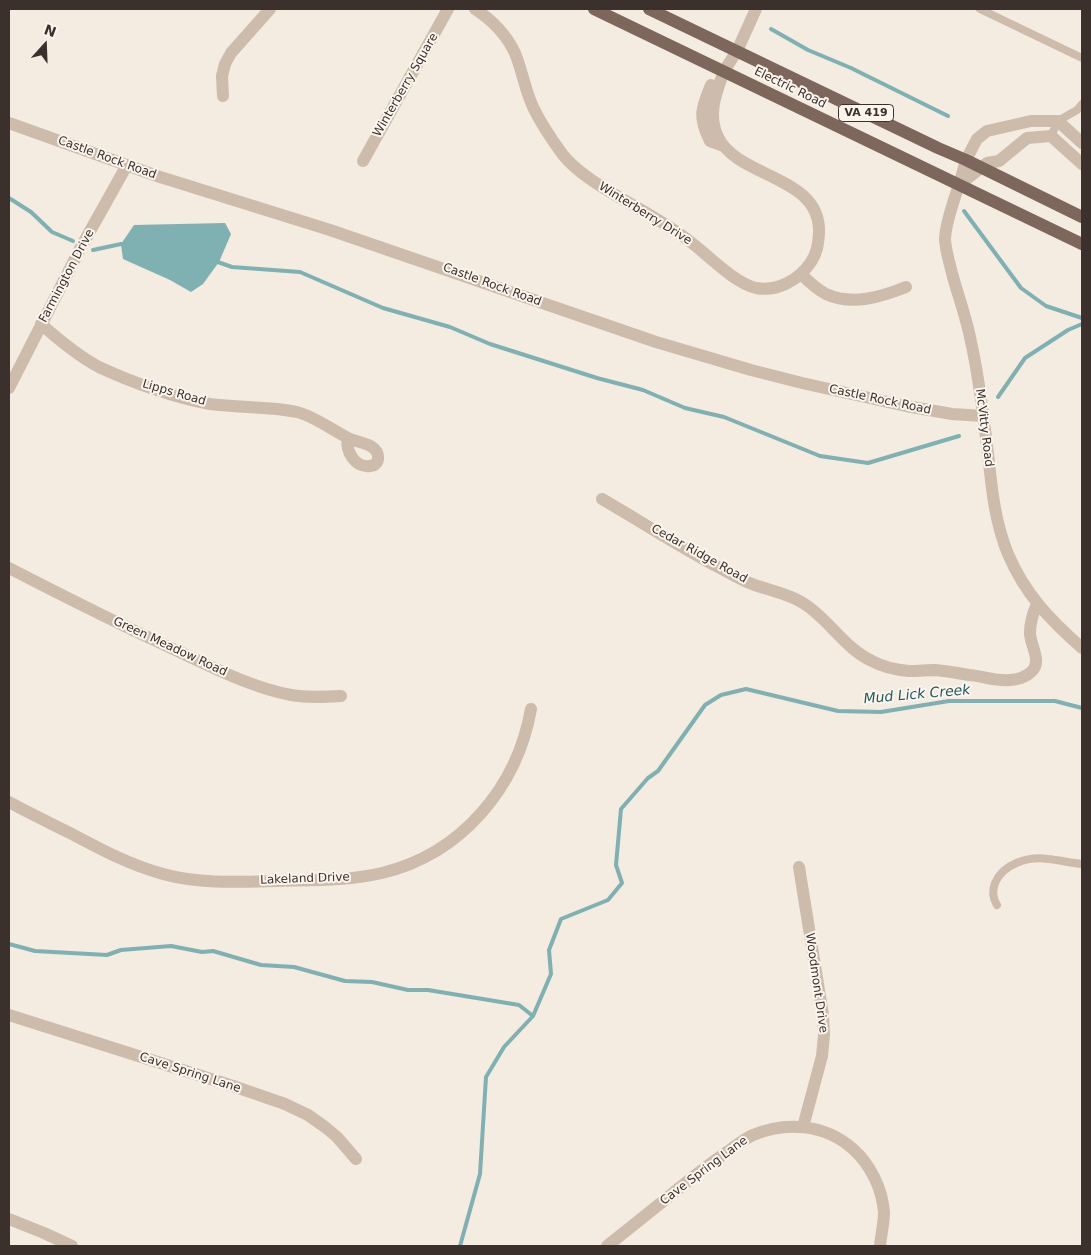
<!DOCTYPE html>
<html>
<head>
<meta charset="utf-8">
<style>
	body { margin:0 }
	#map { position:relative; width:1091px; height:1255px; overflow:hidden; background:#f4ebe1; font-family:"DejaVu Sans",sans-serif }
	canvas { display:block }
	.frame { position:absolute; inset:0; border:10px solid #3b302b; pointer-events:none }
	.north { position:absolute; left:20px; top:20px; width:50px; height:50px; -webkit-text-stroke:4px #fbf5ee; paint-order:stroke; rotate:20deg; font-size:14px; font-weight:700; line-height:20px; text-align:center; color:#3b302b }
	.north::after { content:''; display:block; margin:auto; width:18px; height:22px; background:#3b302b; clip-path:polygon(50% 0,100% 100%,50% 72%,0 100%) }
</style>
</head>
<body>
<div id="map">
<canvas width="1091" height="1255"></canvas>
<div class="frame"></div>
<div class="north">N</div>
</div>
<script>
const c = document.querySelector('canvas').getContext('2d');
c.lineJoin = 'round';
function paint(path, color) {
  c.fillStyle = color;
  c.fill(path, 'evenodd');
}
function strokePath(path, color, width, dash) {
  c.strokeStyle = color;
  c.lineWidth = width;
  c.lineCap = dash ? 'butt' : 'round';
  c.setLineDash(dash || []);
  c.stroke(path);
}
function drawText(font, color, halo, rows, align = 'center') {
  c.font = font + ' "DejaVu Sans",sans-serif';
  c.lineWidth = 4;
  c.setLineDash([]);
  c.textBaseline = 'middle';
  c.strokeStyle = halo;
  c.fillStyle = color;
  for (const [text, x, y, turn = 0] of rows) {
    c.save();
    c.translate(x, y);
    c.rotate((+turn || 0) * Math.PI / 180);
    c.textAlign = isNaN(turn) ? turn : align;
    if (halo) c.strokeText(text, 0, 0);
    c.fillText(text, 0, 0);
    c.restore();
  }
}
paint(new Path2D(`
	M225,223L231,234L219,262L203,284L191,292L170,280L123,259L121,244L134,225Z`), '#7fb0b2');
strokePath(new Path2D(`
	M771,29L808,50L851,68L948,116
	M9,198L31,212L52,232L73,241
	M964,211L1021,288L1046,306L1082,318
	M93,250L121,244L124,245
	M215,261L232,267L300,272L383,308L450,327L490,344L597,378L643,390L685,408L724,417L820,456L868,463L959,436
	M998,397L1025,358L1068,330L1082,324
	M9,944L35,951L107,955L121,950L171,946L202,952L213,951L261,965L294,967L345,981L372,982L408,990H428L519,1005L533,1016
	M460,1246L480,1174L486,1077L504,1047L533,1016L551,974L549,950L561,919L608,900L622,883L616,865L621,809L648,778L658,771L705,705L721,695L746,689L838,711L881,712L949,701H1055L1082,708`), '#7fb0b2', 4);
strokePath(new Path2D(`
	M980,9L1082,58
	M1051,136L1058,121L1077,110L1082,104
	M997,905C993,899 992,891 995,883C1003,864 1028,856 1048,859C1059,860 1071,863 1082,864`), '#cdbbac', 8);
strokePath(new Path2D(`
	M475,9C492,20 506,34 515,53C522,70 525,90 533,107C541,124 552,140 563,155C577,172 598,185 617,196C641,210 666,223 688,240C706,253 734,283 756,288C777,292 799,280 811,262C817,253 818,245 819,234C822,175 738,179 718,137C707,115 716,93 724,71
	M711,85C701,109 698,117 710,141L721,145
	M223,96L222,76L225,64L231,53L270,9
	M363,161L448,9
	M959,185L966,160L977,139L987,131L1031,121H1058L1082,143
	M959,185L987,163L999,161L1027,138L1051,136L1082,164
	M801,274C808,281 816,289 826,294C852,306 881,297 906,287
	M41,324C59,340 78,356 99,367C131,382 175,398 210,404C239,408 269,406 297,412C314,416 332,430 348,438C355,442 365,442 372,447C380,452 381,465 370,466C355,468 345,451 348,438
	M602,499C640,521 677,545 716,566C726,571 736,577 747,582C765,590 786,592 803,603C829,619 844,648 872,661C883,667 897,670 909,671C918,671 927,670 935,670C947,671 958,673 969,675C983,676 997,682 1010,680C1017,680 1026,677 1031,672C1043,662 1030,645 1030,633C1030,622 1033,613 1037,604
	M9,568C67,598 125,627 184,654C218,670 254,688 291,695C308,698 324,697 341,696
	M9,802C29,813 50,823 70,833C100,849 130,865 163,874C199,884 239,882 276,881C311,880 348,881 382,873C461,854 517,788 531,709
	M799,867L823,1015L824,1035L822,1056L803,1127
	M9,1015L233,1086L285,1104L308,1115L325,1127L337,1137L356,1159
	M9,1219L44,1233L72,1246
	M607,1246C631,1227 655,1208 678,1189C693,1177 708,1165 724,1154C733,1148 742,1140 753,1135C786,1121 825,1124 853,1149C870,1164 882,1188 884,1212C884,1223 881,1235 880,1246`), '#cdbbac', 12);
strokePath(new Path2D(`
	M724,71L737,51L756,9
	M9,123L157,176L330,230L656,342L751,370L802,383L906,406L952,414L983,416
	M959,185C954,200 945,224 945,240C946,252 950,265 953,277C959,298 967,320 971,342C980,381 984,422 989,462C992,493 996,525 1008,554C1025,594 1050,620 1082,648
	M9,388L80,249L127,165`), '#cdbbac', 12);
strokePath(new Path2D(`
	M594,9L1082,244
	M649,9L938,148L966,160L1082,217`), '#7d675c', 12);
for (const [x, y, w] of [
	[866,113,55]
]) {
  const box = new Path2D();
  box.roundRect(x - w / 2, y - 8.5, w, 17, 4);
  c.fillStyle = '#fbf5ee';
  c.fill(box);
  strokePath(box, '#3b302b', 1);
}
drawText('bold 11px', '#3b302b', null, [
	["VA 419",866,113]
]);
drawText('12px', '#3b302b', '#fbf5ee', [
	["Winterberry Square",406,85,-60],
	["Electric Road",790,88,26],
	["Castle Rock Road",107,158,20],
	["Winterberry Drive",645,214,32],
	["Farmington Drive",67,276,-62],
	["Castle Rock Road",492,285,20],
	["Lipps Road",174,393,16],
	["Castle Rock Road",880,400,12],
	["McVitty Road",984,428,83],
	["Cedar Ridge Road",699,554,29],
	["Green Meadow Road",170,647,25],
	["Lakeland Drive",305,879,-2],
	["Woodmont Drive",816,983,82],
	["Cave Spring Lane",190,1073,18],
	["Cave Spring Lane",704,1171,-37]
]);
drawText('italic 14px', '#1f5a5e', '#fbf5ee', [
	["Mud Lick Creek",917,695,-5]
]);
</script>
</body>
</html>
